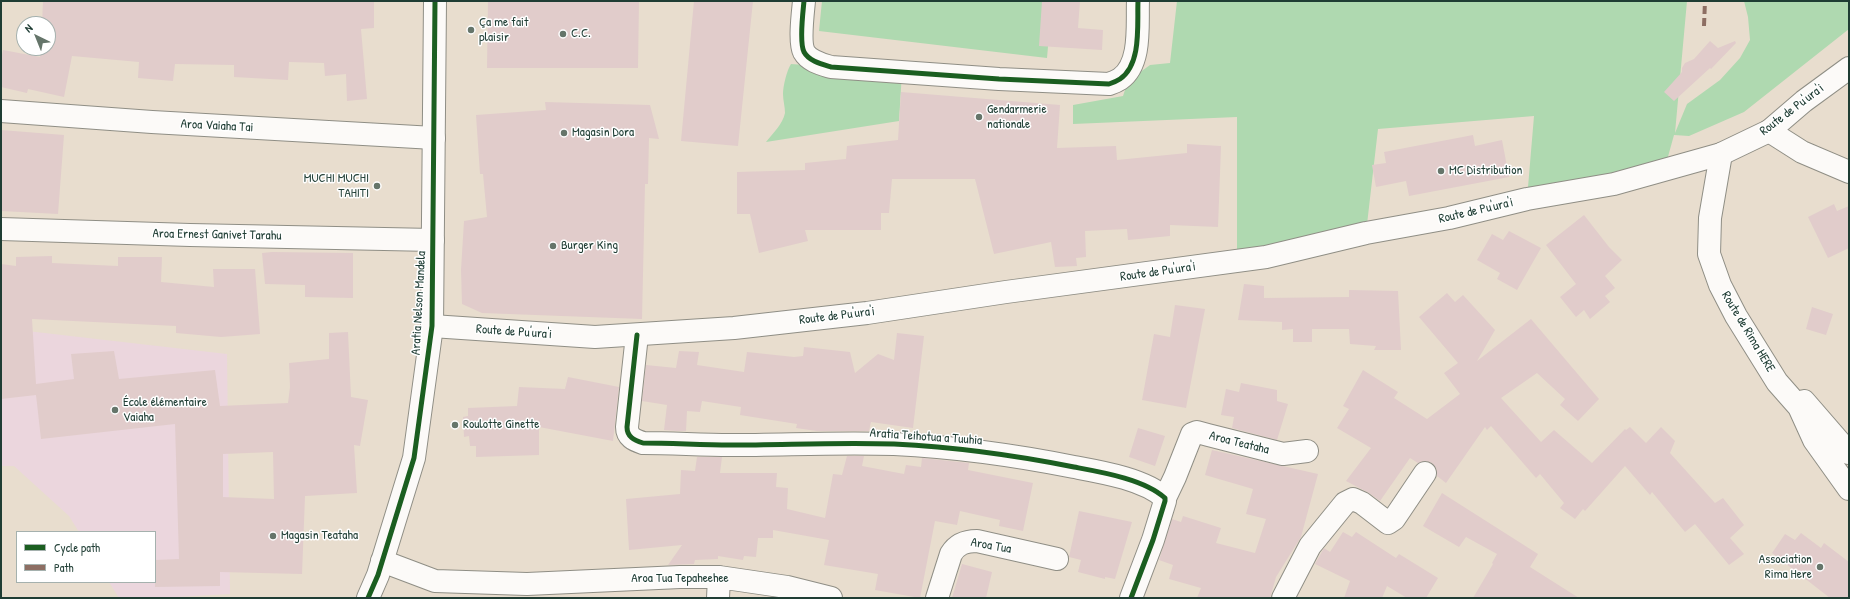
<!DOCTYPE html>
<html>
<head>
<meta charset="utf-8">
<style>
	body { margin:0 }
	#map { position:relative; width:1850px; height:599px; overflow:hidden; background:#e8ddce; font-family:"Patrick Hand",sans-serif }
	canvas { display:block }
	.frame { position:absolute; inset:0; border:2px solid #1f3d34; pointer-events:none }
	.legend { position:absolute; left:16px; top:531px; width:140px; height:52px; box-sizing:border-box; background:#fff; border:1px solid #a5b1ae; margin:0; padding:5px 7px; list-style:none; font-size:12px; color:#1f3d34 }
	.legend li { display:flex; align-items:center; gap:8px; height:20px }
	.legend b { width:20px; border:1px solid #a5b1ae }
	.north { position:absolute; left:16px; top:16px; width:40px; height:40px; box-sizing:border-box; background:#fff; border:1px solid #a5b1ae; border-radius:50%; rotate:317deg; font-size:11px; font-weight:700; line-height:16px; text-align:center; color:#1f3d34 }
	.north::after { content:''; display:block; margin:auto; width:14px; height:18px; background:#65756a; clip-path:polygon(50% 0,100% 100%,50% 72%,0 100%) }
</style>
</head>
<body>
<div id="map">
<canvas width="1850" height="599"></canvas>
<div class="frame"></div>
<ul class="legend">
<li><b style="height:5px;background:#1b5e20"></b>Cycle path</li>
<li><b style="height:5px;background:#8d6e63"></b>Path</li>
</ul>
<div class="north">N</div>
</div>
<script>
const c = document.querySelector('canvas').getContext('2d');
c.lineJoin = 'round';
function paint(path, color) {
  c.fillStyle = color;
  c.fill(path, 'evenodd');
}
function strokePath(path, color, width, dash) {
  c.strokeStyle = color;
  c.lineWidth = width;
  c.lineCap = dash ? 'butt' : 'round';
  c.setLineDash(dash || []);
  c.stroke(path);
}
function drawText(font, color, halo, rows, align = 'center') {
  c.font = font + ' "Patrick Hand",sans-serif';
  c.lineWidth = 3;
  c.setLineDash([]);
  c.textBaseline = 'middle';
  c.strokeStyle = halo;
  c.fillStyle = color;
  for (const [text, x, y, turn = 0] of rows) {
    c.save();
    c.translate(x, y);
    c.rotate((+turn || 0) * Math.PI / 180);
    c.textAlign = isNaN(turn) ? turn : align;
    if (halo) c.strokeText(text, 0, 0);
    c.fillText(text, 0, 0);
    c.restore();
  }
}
paint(new Path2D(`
	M1,328L227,354L230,594L159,598H119L109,582H155V532H79L69,516L14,466H1Z`), '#ebd6dd');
paint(new Path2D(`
	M822,1H1052L1047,58L819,31Z
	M1177,1H1687L1675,133L1687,104L1720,80L1740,58L1750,40L1748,17L1744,1H1849V29L1744,112L1689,136L1674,135L1664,171L1527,199L1534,116L1378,129L1366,233L1237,262V117L1073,124V105L1123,96L1128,81L1150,65L1170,63Z
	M791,64L902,72L899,121L766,142C772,134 783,124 785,113C785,107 783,100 783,94C783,86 787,70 791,64Z`), '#afd9b0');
paint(new Path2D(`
	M43,1H374V28L361,29L367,99L347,101L346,74L325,76L324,63L289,62L288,80L234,77V65L175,64L173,81L138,78L139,62L72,56L64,97L28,89L27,93L1,87V59L3,50L40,57L41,48H48V24H42Z
	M488,1H639L638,68H487Z
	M694,1H753L738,146L681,141Z
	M1042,1H1080L1078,28L1103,30L1102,50L1039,46Z
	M1710,41L1718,48L1735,41L1736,43L1711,69L1710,68L1674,101L1664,92L1682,72V68L1685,63L1694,59Z
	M901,92L1060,105L1057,148L1116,146L1117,160L1187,153V144L1221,146L1218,227L1170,225V236L1128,240L1127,229L1085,231L1086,257L1076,258L1077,266L1055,267L1051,242L994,254L975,179H892L889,213H881V230H805L808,241L759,253L750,214H737V172L805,170V163L846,159L847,146L898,140Z
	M545,102L650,105L659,139L649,138L648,184H645L642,319L482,313L462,304L461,270L464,221L487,217L483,174H480L476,115L546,110Z
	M1,130L64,135L58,214L1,211Z
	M1473,135L1475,146L1502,140L1509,177L1409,196L1406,181L1376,187L1372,165L1386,163L1384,152Z
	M1834,204L1837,211L1849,206V248L1828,258L1808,217Z
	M1584,215L1609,247L1622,260L1605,276L1615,288L1605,296L1610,302L1590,319L1584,310L1576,317L1560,297L1576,284L1546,245Z
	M1509,231L1541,248L1517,290L1497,279L1500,273L1477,260L1492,234L1503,240Z
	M272,252L353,253V298L305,297V285L265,284L262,253Z
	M52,256V263L118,266V257H162L161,282L214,287L213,269H255L260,334L221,337L176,333V326L32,319L36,384L74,379L71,354L114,351L119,379L215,370L220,406L288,403L290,387L289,363L329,359V333L348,332L351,397L368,400L360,446L354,445L357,493L305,496L302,574L220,572V586L155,587V560L179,559L175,424L41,439L36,395L1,399V264L16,266V257ZM273,452L274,499L223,497V454Z
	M1244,284L1264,286V298L1349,297V290L1398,291L1401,350H1374L1376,346L1350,344L1349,329H1312V342H1293V329L1282,330V322L1238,320Z
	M1447,293L1455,302L1463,295L1495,330L1477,361L1531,319L1599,399L1578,421L1560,405L1565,399L1537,373L1501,398L1541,442L1554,430L1592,463L1625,429L1626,430L1630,427L1646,443L1661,427L1675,441L1670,453L1715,503L1723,498L1744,525L1730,538L1744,554L1729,565L1695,524L1685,532L1652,492L1650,495L1625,466L1585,511L1583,509L1575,519L1560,508L1564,503L1540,474L1536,478L1491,426L1487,430L1485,427L1446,483L1437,476L1436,468L1432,463L1425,461L1418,463L1410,458L1380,501L1369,493L1346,481L1371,448L1337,428L1349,409L1343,406L1363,370L1398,392L1394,398L1427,419L1460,394L1444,373L1458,363L1419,317Z
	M1175,305L1205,309L1186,408L1142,400L1154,334L1170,337Z
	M1812,307L1833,314L1826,335L1806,329Z
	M897,333L924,336L913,428L871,422L869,431H817L796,428L797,424L740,415L741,407L702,401L700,412L687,411L686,431H677L664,430L667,405L642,401L646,365L676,368L679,351L699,352L697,365L744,372L747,352L794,357L803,356L804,347L850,352L855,373L878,354L894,360Z
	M568,377L619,387L613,441L539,427V455L476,457V446H470L469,436L464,437L463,417L468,416V408L517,406L519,387L565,389Z
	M1241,383L1277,390V401L1288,404L1277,440L1232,428L1234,417L1221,415L1226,389L1239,392Z
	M1138,428L1165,436L1155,466L1129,457Z
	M1212,450L1318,474L1301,537L1276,577L1270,598H1197L1201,588L1169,579L1173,565L1159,560L1172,519L1181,522L1183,516L1221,528L1216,543L1255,553L1266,519L1246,514L1253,489L1205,475Z
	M847,456H864L862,466L904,474L906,465L921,467L922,458L969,463L968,470L1033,483L1023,531L999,526L1000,520L960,511L957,525L935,521L920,598L875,590L878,574L824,565L829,540L773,530V538H758L756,557L744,556L743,560L718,556V559L695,560L694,564L668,565L682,545L629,550L626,499L680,494L681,470L695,471L697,457H722L720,473H777L776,487L788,488L787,509L825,518L833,474L842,475Z
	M1442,493L1538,554L1530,567L1579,598H1473L1493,564L1492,563L1497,554L1466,537L1459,547L1423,526Z
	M1079,511L1132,522L1115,579L1105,577V579L1078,572L1081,560L1069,557Z
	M1343,532L1352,537L1356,532L1396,558L1399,554L1438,578L1426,598H1407L1387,586L1382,598H1344L1350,581L1315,564L1324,548L1330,552Z
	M1801,533L1821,548L1824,543L1849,562V598H1830L1772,553L1785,534L1795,540Z
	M962,564L992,572L986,598H952Z`), '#e1cccb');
const street = new Path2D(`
	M804,1C803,12 799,42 804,52C809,61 821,64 831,67L999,79L1109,84C1112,83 1117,81 1120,79C1142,64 1137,24 1138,1
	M1,111L152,122L434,138
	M1769,131L1802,152L1849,172
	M1721,154L1710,218L1709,254L1720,285L1736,316L1777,382L1799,407L1814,440L1849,489
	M1,229L190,235L433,240
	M637,335L627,427C627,437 634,440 643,443C672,443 701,445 730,445C785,445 839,442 894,444C955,447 1014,455 1074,467C1101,472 1144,479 1165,498V501L1153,540L1131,598
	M1804,401L1849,453
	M1165,498L1175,477L1192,434L1197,432L1208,435L1283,454L1307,451
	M382,561L435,581L527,584L680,577H719L787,587L831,598
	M718,598L719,577
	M937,598L951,554C957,544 965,541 977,541L1057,559
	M1283,598L1310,546L1345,503L1353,499L1362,503L1388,523L1394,519L1425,473`);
const secondary = new Path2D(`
	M432,326L595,337L734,328L867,313L1006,292L1266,257L1366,233L1449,218L1527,199L1614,184L1721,154L1769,131L1804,101L1849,68`);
const primary = new Path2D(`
	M368,598L378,575L414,458L432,326L435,1`);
strokePath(street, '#8f8e85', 24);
strokePath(secondary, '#8f8e85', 24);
strokePath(primary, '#8f8e85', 24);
strokePath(street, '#fcfaf8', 22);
strokePath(secondary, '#fcfaf8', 22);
strokePath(primary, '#fcfaf8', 22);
strokePath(new Path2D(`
	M1704,26L1705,1`), '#8d6e63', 4, [8, 4]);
strokePath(new Path2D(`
	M804,1C803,12 799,42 804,52C809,61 821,64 831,67L999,79L1109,84C1112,83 1117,81 1120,79C1142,64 1137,24 1138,1
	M637,335L627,427C627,437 634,440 643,443C672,443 701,445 730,445C785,445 839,442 894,444C955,447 1014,455 1074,467C1101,472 1144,479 1165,498V501L1153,540L1131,598
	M368,598L378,575L414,458L432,326L435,1`), '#1b5e20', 5);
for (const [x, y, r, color] of [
	[471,30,4,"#65756a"],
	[563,34,4,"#65756a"],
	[979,117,4,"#65756a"],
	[564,133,4,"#65756a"],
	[1441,171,4,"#65756a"],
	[377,186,4,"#65756a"],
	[553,246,4,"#65756a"],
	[115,410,4,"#65756a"],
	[455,425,4,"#65756a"],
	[273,536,4,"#65756a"],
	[1820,567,4,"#65756a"]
]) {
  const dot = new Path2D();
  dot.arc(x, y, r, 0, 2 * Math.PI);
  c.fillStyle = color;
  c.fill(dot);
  strokePath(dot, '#fff', 1.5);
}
drawText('13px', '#1f3d34', '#fff', [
	["Ça me fait",479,23],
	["plaisir",479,38],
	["C.C.",571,34],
	["Gendarmerie",987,110],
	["nationale",987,125],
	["Magasin Dora",572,133],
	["MC Distribution",1449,171],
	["MUCHI MUCHI",369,179,"right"],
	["TAHITI",369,194,"right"],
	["Burger King",561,246],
	["École élémentaire",123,403],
	["Vaiaha",123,418],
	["Roulotte Ginette",463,425],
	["Magasin Teataha",281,536],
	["Association",1812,560,"right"],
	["Rima Here",1812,575,"right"]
], 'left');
drawText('13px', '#1f3d34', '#fff', [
	["Route de Pu'ura'i",1792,110,-37],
	["Aroa Vaiaha Tai",217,126,3],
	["Route de Pu'ura'i",1476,211,-13],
	["Aroa Ernest Ganivet Tarahu",217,235,1],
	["Route de Pu'ura'i",1158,272,-8],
	["Aratia Nelson Mandela",419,303,-87],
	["Route de Pu'ura'i",837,316,-7],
	["Route de Pu'ura'i",514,332,4],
	["Route de Rima HERE",1748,332,59],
	["Aratia Teihotua a Tuuhia",926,437,4],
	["Aroa Teataha",1239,443,14],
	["Aroa Tua",991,546,10],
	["Aroa Tua Tepaheehee",680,579]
]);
</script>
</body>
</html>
